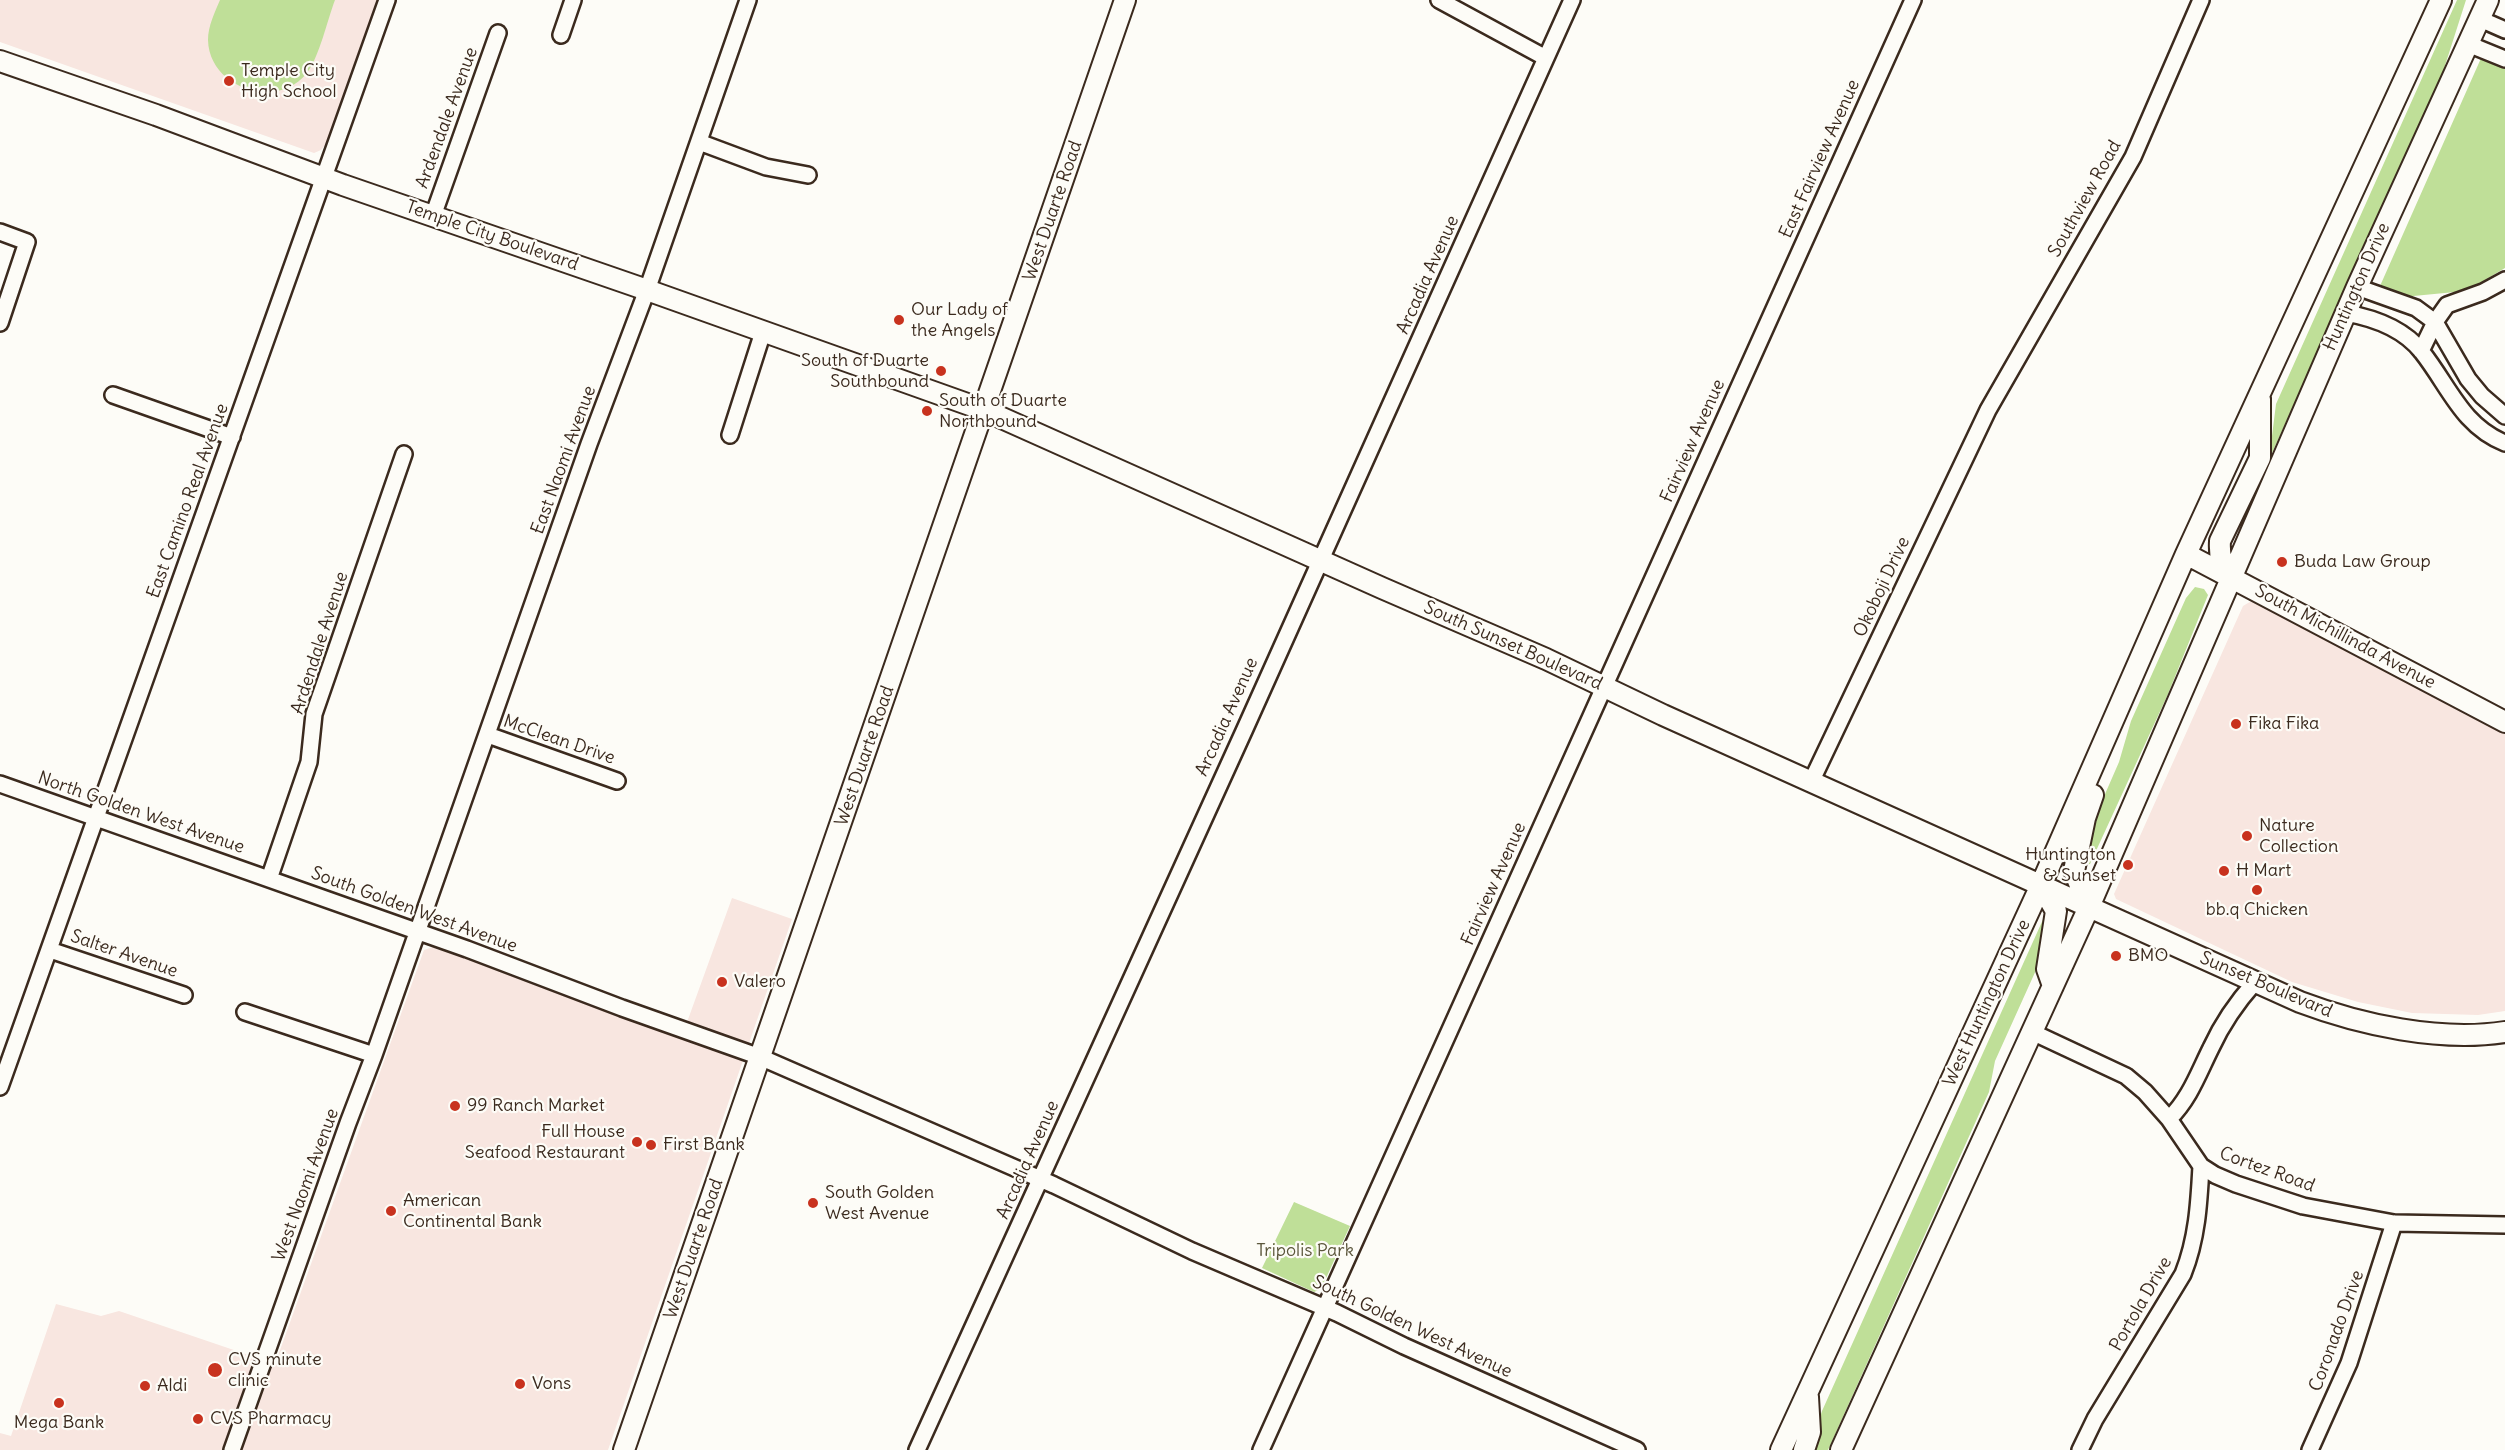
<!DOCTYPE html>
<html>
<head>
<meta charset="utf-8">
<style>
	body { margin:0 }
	canvas { display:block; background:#fdfcf7 }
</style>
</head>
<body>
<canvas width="2505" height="1450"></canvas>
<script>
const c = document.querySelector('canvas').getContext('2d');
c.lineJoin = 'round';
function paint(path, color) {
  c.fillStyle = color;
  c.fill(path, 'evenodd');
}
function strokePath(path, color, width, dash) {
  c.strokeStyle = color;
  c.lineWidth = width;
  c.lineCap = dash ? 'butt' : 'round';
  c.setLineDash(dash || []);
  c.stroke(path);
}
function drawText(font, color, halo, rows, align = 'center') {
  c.font = font + ' Delius,sans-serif';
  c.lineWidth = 4.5;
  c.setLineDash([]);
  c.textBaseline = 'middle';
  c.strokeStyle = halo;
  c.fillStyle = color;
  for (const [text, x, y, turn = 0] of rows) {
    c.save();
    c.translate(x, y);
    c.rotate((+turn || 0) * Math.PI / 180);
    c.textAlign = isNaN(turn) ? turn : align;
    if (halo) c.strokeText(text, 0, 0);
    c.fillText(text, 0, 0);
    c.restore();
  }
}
paint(new Path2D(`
	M0,0H377L326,144L321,150L314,153L0,42Z
	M2253,600L2287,616L2505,733V1011L2478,1015L2412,1013L2358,1002L2292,982L2116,899L2114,894L2243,606Z
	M732,898L792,919L608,1450H0V1433L11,1436L56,1304L101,1316L119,1311L275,1364L424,950L433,947L682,1036Z`), '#f8e6e0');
paint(new Path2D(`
	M220,0H335C327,21 320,55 307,73C277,111 209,88 208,40C208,26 215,12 220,0Z
	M2457,0H2466L2441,78L2272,453L2270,452L2276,404Z
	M2482,56L2505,69V268L2480,283L2455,292L2403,297L2380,286Z
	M2195,587L2204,589L2208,595L2168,694L2090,864L2083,865L2085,840L2119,762L2131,721L2186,598Z
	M2045,915H2048L2046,948L1995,1061L1989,1092L1828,1450H1809L1822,1411Z
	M1294,1202L1350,1226L1321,1289L1314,1292L1262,1268Z`), '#bfdf98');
const minor = new Path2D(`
	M1439,0L1546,58
	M2480,19L2505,30
	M561,35L573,0
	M2468,44L2505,59
	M699,142L766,167L808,175
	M433,216L498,33
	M0,232L27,242L0,323
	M2357,287L2416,308L2435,322L2468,379L2482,396L2505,416
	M2346,313C2374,318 2404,329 2422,352C2449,386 2462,426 2505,443
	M2421,351L2435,322L2447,305L2483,292L2505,280
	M113,395L232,437
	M730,435L763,332
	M488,735L617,781
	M1812,780L1988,410L2133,157L2201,0
	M0,784L467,949L622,1008L760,1057L1054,1185L1192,1251L1337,1313L1404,1346L1637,1450
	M269,879L309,762L314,714L404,454
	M50,950L184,995
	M245,1012L374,1055
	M2032,1032L2126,1076L2145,1092L2169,1119L2201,1166L2215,1175L2236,1184L2303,1206L2394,1223L2505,1225
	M0,1087L387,0
	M2169,1119C2190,1098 2198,1074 2211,1048C2222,1024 2238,1001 2255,982
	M232,1450L348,1123L374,1055L589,444L647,290L748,0
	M917,1450L1244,731L1572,0
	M1261,1450L1913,0
	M2080,1450L2095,1419L2183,1274C2197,1239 2199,1204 2201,1166
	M2310,1450L2349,1363L2394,1223`);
const major = new Path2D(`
	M0,61L156,115L343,185L647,290L984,410L1382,588L1546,659L1663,715L2300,1002C2361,1025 2440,1042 2505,1032
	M2186,554L2505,722
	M2231,577C2222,564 2219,557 2220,541L2260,458V399
	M2041,885L2056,911L2047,969L2053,986
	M2089,907L2074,871L2085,818L2093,795
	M624,1450L1125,0
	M1781,1450L2041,885L2186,554L2441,0
	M1804,1450L1810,1432L1808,1397
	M1841,1450L2089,907L2357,287L2488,0`);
strokePath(minor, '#3b2a1e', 20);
strokePath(major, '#3b2a1e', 24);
strokePath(minor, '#fdfcf7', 15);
strokePath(major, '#fdfcf7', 20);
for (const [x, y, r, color] of [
	[229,81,6,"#c8321e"],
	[899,320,6,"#c8321e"],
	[941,371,6,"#c8321e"],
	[927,411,6,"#c8321e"],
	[2282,562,6,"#c8321e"],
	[2236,724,6,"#c8321e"],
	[2247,836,6,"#c8321e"],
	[2128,865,6,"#c8321e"],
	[2224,871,6,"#c8321e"],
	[2257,890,6,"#c8321e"],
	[2116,956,6,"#c8321e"],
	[722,982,6,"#c8321e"],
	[455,1106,6,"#c8321e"],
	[637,1142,6,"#c8321e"],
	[651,1145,6,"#c8321e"],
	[813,1203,6,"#c8321e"],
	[391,1211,6,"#c8321e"],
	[215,1370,8,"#c8321e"],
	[520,1384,6,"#c8321e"],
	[145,1386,6,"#c8321e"],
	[59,1403,6,"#c8321e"],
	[198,1419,6,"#c8321e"]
]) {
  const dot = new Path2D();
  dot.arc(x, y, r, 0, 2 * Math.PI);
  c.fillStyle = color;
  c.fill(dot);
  strokePath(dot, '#fdfcf7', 2);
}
drawText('18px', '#3b2a1e', '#fdfcf7', [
	["Temple City",241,71],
	["High School",241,92],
	["Our Lady of",911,310],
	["the Angels",911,331],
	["South of Duarte",929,361,"right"],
	["Southbound",929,382,"right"],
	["South of Duarte",939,401],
	["Northbound",939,422],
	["Buda Law Group",2294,562],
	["Fika Fika",2248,724],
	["Nature",2259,826],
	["Collection",2259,847],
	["Huntington",2116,855,"right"],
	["& Sunset",2116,876,"right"],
	["H Mart",2236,871],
	["bb.q Chicken",2257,910,"center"],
	["BMO",2128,956],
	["Valero",734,982],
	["99 Ranch Market",467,1106],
	["Full House",625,1132,"right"],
	["Seafood Restaurant",625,1153,"right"],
	["First Bank",663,1145],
	["South Golden",825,1193],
	["West Avenue",825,1214],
	["American",403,1201],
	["Continental Bank",403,1222],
	["CVS minute",228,1360],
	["clinic",228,1381],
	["Vons",532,1384],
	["Aldi",157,1386],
	["CVS Pharmacy",210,1419],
	["Mega Bank",59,1423,"center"]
], 'left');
drawText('18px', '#3b2a1e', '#fdfcf7', [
	["Ardendale Avenue",447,118,-70],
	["East Fairview Avenue",1820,159,-66],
	["Southview Road",2085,199,-61],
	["West Duarte Road",1053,211,-71],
	["Temple City Boulevard",492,236,19],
	["Arcadia Avenue",1428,275,-66],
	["Huntington Drive",2357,287,-66],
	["Fairview Avenue",1693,441,-66],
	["East Naomi Avenue",564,460,-70],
	["East Camino Real Avenue",188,501,-70],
	["Okoboji Drive",1882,587,-65],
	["South Michillinda Avenue",2345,637,28],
	["Ardendale Avenue",320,643,-72],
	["South Sunset Boulevard",1513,646,24],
	["Arcadia Avenue",1227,717,-66],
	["McClean Drive",559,740,19],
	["West Duarte Road",865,756,-71],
	["North Golden West Avenue",141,813,19],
	["Fairview Avenue",1494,884,-66],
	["South Golden West Avenue",414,910,20],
	["Salter Avenue",124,954,19],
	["Sunset Boulevard",2266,985,23],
	["West Huntington Drive",1987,1003,-65],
	["Arcadia Avenue",1028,1160,-66],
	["Cortez Road",2267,1170,20],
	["West Naomi Avenue",306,1185,-70],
	["West Duarte Road",694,1249,-71],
	["Portola Drive",2141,1304,-60],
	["South Golden West Avenue",1412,1327,25],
	["Coronado Drive",2337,1331,-70]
]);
drawText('18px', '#5c573c', '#fdfcf7', [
	["Tripolis Park",1305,1251]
]);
</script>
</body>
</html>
